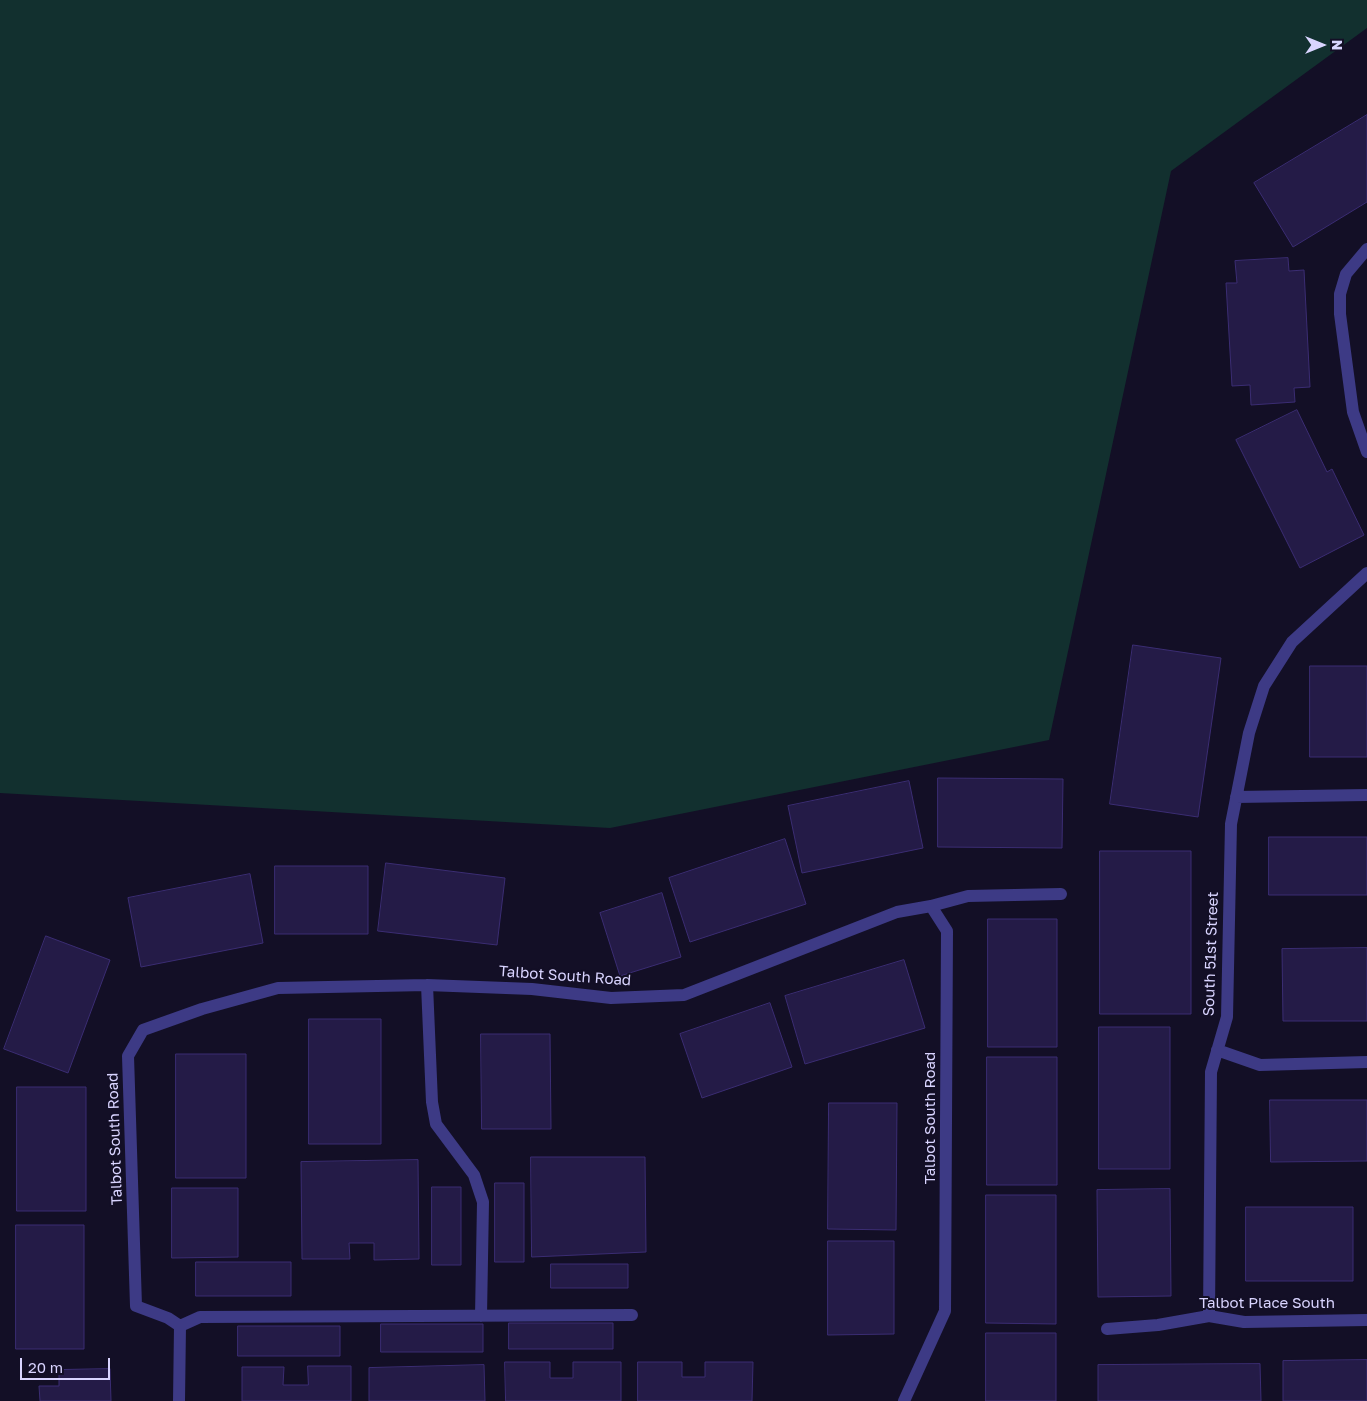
<!DOCTYPE html>
<html>
<head>
<meta charset="utf-8">
<style>
	body { margin:0 }
	#map { position:relative; width:1367px; height:1401px; overflow:hidden; background:#130f26; font-family:"Golos Text",sans-serif }
	canvas { display:block }
	.north { position:absolute; left:1297px; top:20px; width:50px; height:50px; -webkit-text-stroke:4px #130f26; paint-order:stroke; rotate:90deg; font-size:14px; font-weight:700; line-height:20px; text-align:center; color:#d9d4ff }
	.north::after { content:''; display:block; margin:auto; width:18px; height:22px; background:#d9d4ff; clip-path:polygon(50% 0,100% 100%,50% 72%,0 100%) }
	.scale { position:absolute; left:20px; top:1358px; width:90px; height:22px; box-sizing:border-box; border:2px solid #d9d4ff; border-top:0; padding-left:6px; font-size:15px; line-height:18px; white-space:nowrap; color:#d9d4ff; -webkit-text-stroke:4px #130f26; paint-order:stroke }
</style>
</head>
<body>
<div id="map">
<canvas width="1367" height="1401"></canvas>
<div class="north">N</div>
<div class="scale">20 m</div>
</div>
<script>
const c = document.querySelector('canvas').getContext('2d');
c.lineJoin = 'round';
function paint(path, color) {
  c.fillStyle = color;
  c.fill(path, 'evenodd');
}
function strokePath(path, color, width, dash) {
  c.strokeStyle = color;
  c.lineWidth = width;
  c.lineCap = dash ? 'butt' : 'round';
  c.setLineDash(dash || []);
  c.stroke(path);
}
function drawText(font, color, halo, rows, align = 'center') {
  c.font = font + ' "Golos Text",sans-serif';
  c.lineWidth = 4;
  c.setLineDash([]);
  c.textBaseline = 'middle';
  c.strokeStyle = halo;
  c.fillStyle = color;
  for (const [text, x, y, turn = 0] of rows) {
    c.save();
    c.translate(x, y);
    c.rotate((+turn || 0) * Math.PI / 180);
    c.textAlign = isNaN(turn) ? turn : align;
    if (halo) c.strokeText(text, 0, 0);
    c.fillText(text, 0, 0);
    c.restore();
  }
}
paint(new Path2D(`
	M0,0H1367V28L1171,171L1049,740L610,828L0,793Z`), '#12302f');
const building = new Path2D(`
	M1367,115V202L1293,247L1254,183Z
	M1288,258L1289,271L1304,270L1310,387L1294,388L1295,402L1251,405L1250,385L1232,386L1226,283H1237L1235,261Z
	M1297,410L1327,472L1332,469L1364,535L1300,568L1236,440Z
	M1133,645L1221,658L1198,817L1110,804Z
	M1310,666H1367V757H1310Z
	M938,778L1063,779L1062,848L938,847Z
	M909,781L923,848L802,873L788,806Z
	M1269,837H1367V895H1269Z
	M785,839L806,904L690,942L669,878Z
	M1100,851H1191V1014H1100Z
	M386,863L505,878L497,945L378,931Z
	M275,866H368V934H275Z
	M250,874L263,943L141,967L128,898Z
	M662,893L681,957L620,976L600,913Z
	M988,919H1057V1047H988Z
	M46,936L110,960L68,1073L4,1049Z
	M1367,948V1021H1283L1282,949Z
	M904,960L925,1028L805,1064L785,996Z
	M770,1003L792,1067L702,1098L680,1034Z
	M309,1019H381V1144H309Z
	M1099,1027H1170V1169H1099Z
	M481,1034H550L551,1129H482Z
	M176,1054H246V1178H176Z
	M987,1057H1057V1185H987Z
	M17,1087H86V1211H17Z
	M1270,1100H1367V1161L1271,1162Z
	M829,1103H897L896,1230L828,1229Z
	M531,1157H645L646,1252L532,1257Z
	M418,1160L419,1259L374,1260V1243H349L350,1259H302L301,1162Z
	M495,1183H524V1262H495Z
	M432,1187H461V1265H432Z
	M172,1188H238V1257L172,1258Z
	M1170,1189L1171,1296L1098,1297L1097,1190Z
	M986,1195H1056V1324L986,1323Z
	M1246,1207H1353V1281H1246Z
	M16,1225H84V1349H16Z
	M828,1241H894V1334L828,1335Z
	M196,1262H291V1296H196Z
	M551,1264H628V1288H551Z
	M509,1323H613V1349H509Z
	M381,1324H483V1352H381Z
	M238,1326H340V1356H238Z
	M986,1333H1056V1401H986Z
	M1367,1360V1401H1283V1361Z
	M505,1362H550V1378H573V1362H621V1401H506Z
	M638,1362H682V1377H705V1362H753L752,1401H638Z
	M1260,1364L1261,1401H1098V1365Z
	M484,1365L485,1401H369V1368Z
	M308,1366H351V1401H242V1367H284L283,1385H308Z
	M110,1369L111,1401H40L39,1386H59V1370Z`);
paint(building, '#241b47');
strokePath(building, '#3b2d73', 1);
strokePath(new Path2D(`
	M1367,249L1346,274L1340,294V314L1353,412L1367,452
	M1236,797L1367,795
	M931,906L968,896L1061,894
	M427,985L432,1102L436,1124L474,1175L483,1202L481,1316
	M1217,1050L1260,1065L1367,1062
	M1209,1316L1211,1072L1227,1017L1231,824L1249,733L1264,686L1292,642L1367,573
	M180,1326L200,1317L632,1315
	M1107,1329L1158,1325L1209,1316L1244,1322L1367,1320
	M179,1401L180,1326L168,1318L136,1306L128,1056L143,1030L202,1009L278,988L427,985L532,989L611,998L684,995L897,912L931,906L947,931L945,1311L904,1401`), '#3d3a85', 12);
drawText('15px', '#d9d4ff', '#130f26', [
	["South 51st Street",1211,954,-88],
	["Talbot South Road",565,976,4],
	["Talbot South Road",930,1118,-90],
	["Talbot South Road",115,1139,-92],
	["Talbot Place South",1267,1303]
]);
</script>
</body>
</html>
